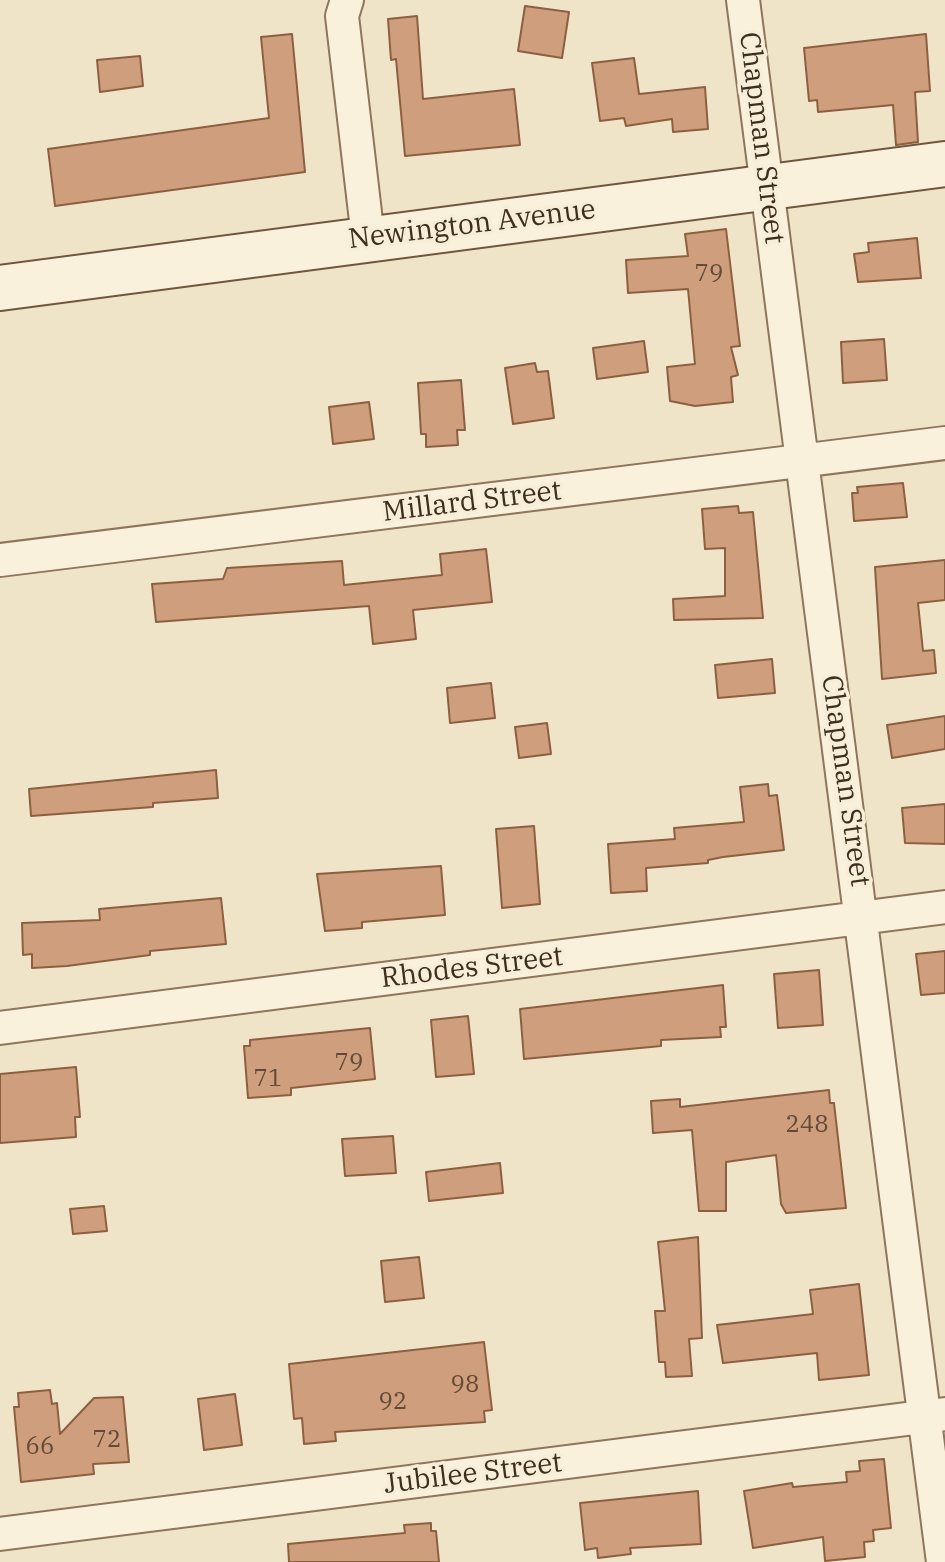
<!DOCTYPE html>
<html>
<head>
<meta charset="utf-8">
<style>
	body { margin:0 }
	canvas { display:block; background:#f0e4c8 }
</style>
</head>
<body>
<canvas width="945" height="1562"></canvas>
<script>
const c = document.querySelector('canvas').getContext('2d');
c.lineJoin = 'round';
function paint(path, color) {
  c.fillStyle = color;
  c.fill(path, 'evenodd');
}
function strokePath(path, color, width, dash) {
  c.strokeStyle = color;
  c.lineWidth = width;
  c.lineCap = dash ? 'butt' : 'round';
  c.setLineDash(dash || []);
  c.stroke(path);
}
function drawText(font, color, halo, rows, align = 'center') {
  c.font = font + ' "IBM Plex Serif",serif';
  c.lineWidth = 7;
  c.setLineDash([]);
  c.textBaseline = 'middle';
  c.strokeStyle = halo;
  c.fillStyle = color;
  for (const [text, x, y, turn = 0] of rows) {
    c.save();
    c.translate(x, y);
    c.rotate((+turn || 0) * Math.PI / 180);
    c.textAlign = isNaN(turn) ? turn : align;
    if (halo) c.strokeText(text, 0, 0);
    c.fillText(text, 0, 0);
    c.restore();
  }
}
const building = new Path2D(`
	M525,6L569,12L562,58L518,51Z
	M417,16L423,99L514,89L520,145L405,156L396,59L391,60L388,19Z
	M292,34L305,172L55,206L48,149L269,118L261,37Z
	M926,34L930,91L915,92L918,142L896,145L893,105L818,112L817,100L809,101L804,48Z
	M140,56L143,86L100,92L97,60Z
	M634,58L639,94L705,87L708,129L673,132L672,119L626,126L624,118L600,121L592,63Z
	M726,229L740,346L731,347L738,375L731,377L733,402L695,406L670,401L667,367L695,364L688,289L628,293L626,260L688,256L685,234Z
	M917,238L921,278L858,282L854,254L869,252L868,243Z
	M884,339L887,380L843,383L841,342Z
	M644,341L648,372L597,379L593,348Z
	M535,363L537,372L548,371L554,418L513,424L505,368Z
	M461,380L465,430H457L458,445L426,447V434H421L418,383Z
	M369,402L374,439L333,444L329,407Z
	M903,483L907,517L854,521L852,493H858L857,487Z
	M738,506L739,513L753,512L763,618L674,620L673,599L725,596V548L705,549L702,509Z
	M486,549L492,602L413,610L416,639L373,644L369,606L156,622L152,584L223,579L227,568L342,561L344,585L442,575L440,554Z
	M945,560V600L918,603L923,651L934,650L936,673L882,679L875,567Z
	M772,659L775,693L718,698L715,665Z
	M491,683L495,718L450,723L447,688Z
	M945,716V749L892,758L887,725Z
	M547,723L551,754L519,758L515,727Z
	M216,770L218,798L153,803V807L31,816L29,789Z
	M768,784L769,796L777,795L784,850L723,857L708,860V863L646,868L647,891L611,893L608,844L675,839L674,828L744,822L740,787Z
	M945,804V844L905,843L902,808Z
	M534,826L540,904L502,908L496,829Z
	M441,866L445,915L362,922V928L325,931L317,874Z
	M221,898L226,944L150,951V955L67,966L32,968V954L23,955L22,923L100,920L99,909Z
	M945,951V993L921,995L916,954Z
	M819,970L823,1025L778,1028L774,974Z
	M723,985L726,1027H720L721,1037L661,1040V1046L524,1059L520,1009Z
	M468,1016L474,1074L436,1077L431,1020Z
	M370,1028L375,1079L291,1088V1095L248,1098L244,1046H250V1040Z
	M76,1067L80,1117H75L76,1137L0,1143V1074Z
	M829,1090L830,1103H834L846,1208L786,1213L781,1204L776,1155L726,1162V1211H699L692,1130L653,1133L651,1101L680,1099V1107Z
	M393,1136L396,1173L345,1176L342,1139Z
	M500,1163L503,1193L429,1201L426,1172Z
	M104,1206L107,1231L73,1234L70,1209Z
	M698,1237L702,1338L689,1339L692,1376L666,1377L665,1362H659L655,1311H665L658,1242Z
	M419,1257L424,1298L385,1302L381,1261Z
	M859,1284L869,1375L819,1380L817,1353L723,1363L717,1325L813,1314L810,1290Z
	M484,1342L492,1410L484,1411L485,1422L335,1432L336,1441L304,1444L302,1418L294,1419L289,1364Z
	M50,1390L52,1404L57,1403L60,1434L94,1398L123,1397L129,1462L93,1464L94,1474L21,1482L14,1407H19L18,1393Z
	M235,1394L242,1445L204,1450L198,1399Z
	M884,1459L891,1528L873,1530L874,1541L864,1542L865,1557L825,1561L823,1537L753,1548L744,1491L792,1483L793,1487L847,1482L846,1472L860,1471L859,1461Z
	M698,1491L701,1544L630,1548L631,1554L598,1558L597,1548L585,1550L580,1503Z
	M431,1523V1531H436L439,1562H289L288,1544L405,1533L404,1525Z`);
paint(building, '#cf9f7d');
strokePath(building, '#8d5f41', 2);
const street = new Path2D(`
	M347,0L342,16L368,238
	M743,0L943,1562
	M0,560L945,443
	M0,1028L945,907
	M0,1534L945,1414`);
const secondary = new Path2D(`
	M0,288L945,164`);
strokePath(street, '#8d765c', 36);
strokePath(secondary, '#6f573f', 48);
strokePath(street, '#faf1dc', 32);
strokePath(secondary, '#faf1dc', 44);
drawText('24px', '#624a37', null, [
	["79",709,274],
	["79",349,1063],
	["71",268,1079],
	["248",807,1125],
	["98",465,1385],
	["92",393,1402],
	["72",107,1440],
	["66",40,1447]
]);
drawText('28px', '#3d2e20', '#f7eed8', [
	["Chapman Street",761,138,83],
	["Newington Avenue",472,225,-7],
	["Millard Street",472,502,-7],
	["Chapman Street",845,781,82],
	["Rhodes Street",472,968,-7],
	["Jubilee Street",473,1474,-7]
]);
</script>
</body>
</html>
